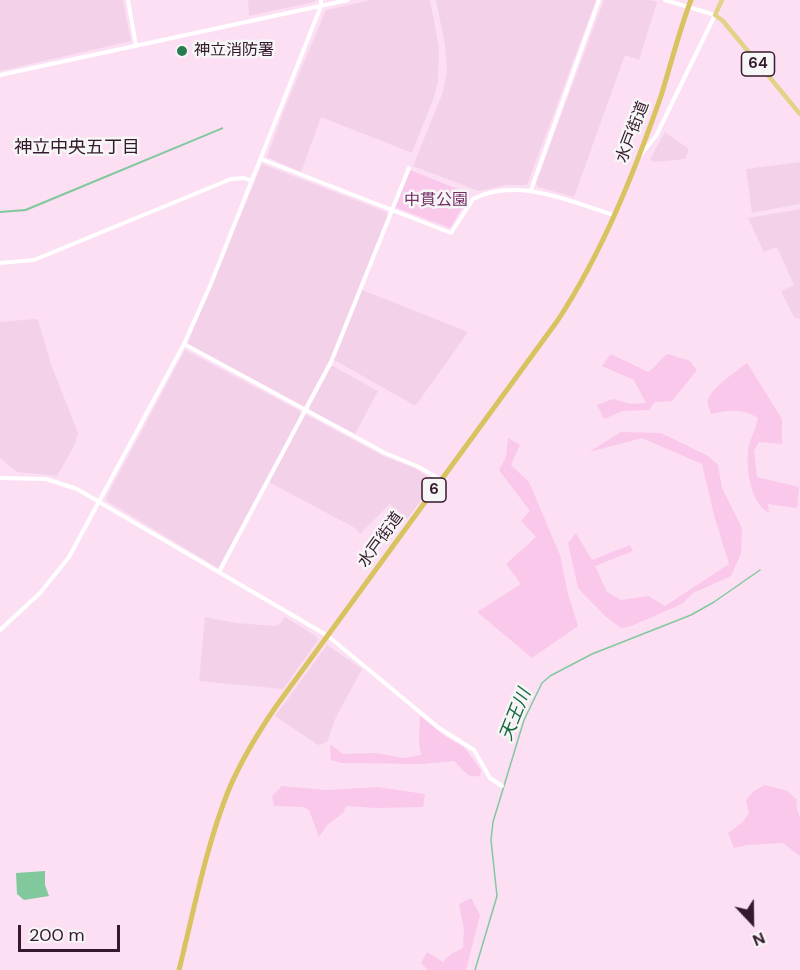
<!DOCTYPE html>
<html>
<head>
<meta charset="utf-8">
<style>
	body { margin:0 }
	#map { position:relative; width:800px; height:970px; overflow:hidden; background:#fddff4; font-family:"DM Sans",sans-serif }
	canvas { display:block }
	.north { position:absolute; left:722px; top:892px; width:60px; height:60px; -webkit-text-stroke:4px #f6f6f6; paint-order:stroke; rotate:158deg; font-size:16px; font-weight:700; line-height:24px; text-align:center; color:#35192e }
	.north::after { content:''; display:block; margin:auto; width:21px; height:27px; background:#35192e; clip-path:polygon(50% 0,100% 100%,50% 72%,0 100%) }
	.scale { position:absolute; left:18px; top:925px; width:102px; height:27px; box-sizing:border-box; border:3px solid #35192e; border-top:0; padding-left:8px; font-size:18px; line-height:21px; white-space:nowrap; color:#35192e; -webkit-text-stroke:4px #f6f6f6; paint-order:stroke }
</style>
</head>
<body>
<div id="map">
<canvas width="800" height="970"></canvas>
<div class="north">N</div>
<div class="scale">200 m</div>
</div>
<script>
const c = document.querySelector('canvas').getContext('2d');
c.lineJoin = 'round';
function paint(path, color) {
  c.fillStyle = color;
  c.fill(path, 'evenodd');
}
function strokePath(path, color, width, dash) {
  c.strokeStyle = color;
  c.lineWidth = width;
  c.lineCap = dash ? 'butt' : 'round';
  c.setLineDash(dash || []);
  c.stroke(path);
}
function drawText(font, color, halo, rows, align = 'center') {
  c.font = font + ' "DM Sans","Noto Sans JP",sans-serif';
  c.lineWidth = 5;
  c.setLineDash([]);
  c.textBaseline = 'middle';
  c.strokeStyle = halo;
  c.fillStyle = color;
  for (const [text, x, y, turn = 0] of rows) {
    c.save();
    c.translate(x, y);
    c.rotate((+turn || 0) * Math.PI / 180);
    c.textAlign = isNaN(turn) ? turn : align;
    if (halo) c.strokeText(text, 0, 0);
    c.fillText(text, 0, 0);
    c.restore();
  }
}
paint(new Path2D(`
	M0,0H123L131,41L0,71Z
	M248,0H316L314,2L249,16Z
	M371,0H430L439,47L438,81L434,97L412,153L321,117L301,172L267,157L287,103L326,10Z
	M436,0H596L527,185H506L479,191L413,166L443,92L447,70L445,45Z
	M604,0H649L657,2L639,60L625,55L574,197L538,187L536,183Z
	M665,132L689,149L685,159L654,162L650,159Z
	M800,162V204L752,213L746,169Z
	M262,164L386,212L388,217L331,358L304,407L187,345Z
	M800,209V319L794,317L781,291L794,285L777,247L764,252L748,218Z
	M362,290L468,332L417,404L414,405L334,360Z
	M35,319L38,320L51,364L78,433L75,444L57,476L17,472L0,458V322Z
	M185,350L300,411L301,415L218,568L107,501L106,498Z
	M333,366L378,391L355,434L308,409L330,368Z
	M305,414L385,457L415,468L433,481L434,483L407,519L390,504L360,534L355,528L269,482Z
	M205,617L236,623L274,626L280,624L285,617L316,636L318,640L283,689L199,681Z
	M327,645L362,669L336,717L327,742L318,745L275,716Z`), '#f2d1e9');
paint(new Path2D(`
	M410,170L470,194L450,228L397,208L393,210Z
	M611,354L648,372C656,367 660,358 668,354L690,361L697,370L672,401L655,402L649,410L623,411L604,419L597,405L613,399L631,404L646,403L634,380L602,366Z
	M747,363L782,419V444L759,442L754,451L757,477L799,487L797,508L768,504L769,513C751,504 746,470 748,451C749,440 756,430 758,418C743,408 728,410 711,414C710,411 707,404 708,400C711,388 737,371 747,363Z
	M621,432L661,433L708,456L718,465L722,488L742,528L741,553L731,576L693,593L682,604L631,626L621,628L605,616L578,588L568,543L576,533L592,560L630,545L633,551L595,566L607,592L621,600L648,596L665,606L729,564L714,515L702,464L642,438L589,452Z
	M508,438L520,445L511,465L529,482L560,555L568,594L578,626L532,658L477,612L521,584L506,564L536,537L521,521L530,511L499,470L506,457Z
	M420,716L446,737L464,747L481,770L480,775C469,781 462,768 454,761L423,764L342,763L331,760L330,744L343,754L376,753L403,758L421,755L419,743Z
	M765,785L788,791L797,800L796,806L800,817V856L783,843L747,845L734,848L728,833L743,822L749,813L746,800L754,791Z
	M282,786L326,790L378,787L425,794L423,807L376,808L346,806L343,813L327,825L319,837L309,810L304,807L274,806L272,796Z
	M471,898L480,915L466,970H428L421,963L427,952L443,962L451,954L463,948L464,930L459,904Z`), '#f9c8eb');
paint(new Path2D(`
	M223,127V129L26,211L0,213V211L25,209Z
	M45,871V885L49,896L24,900L17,894L16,873Z`), '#81c89c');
strokePath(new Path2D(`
	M475,970L497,896L491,840L493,822L524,720L542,683L550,676L592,654L691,615L714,602L760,570`), '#81c89c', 1.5);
strokePath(new Path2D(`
	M128,0L136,46
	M0,75L348,0
	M638,158L656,136L715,15L665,0
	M261,159L451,233L473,199C517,176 571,202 614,215
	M531,190L599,0
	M0,263L34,260L231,179L244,178L252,181
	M184,344L385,453L419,467L441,480
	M0,478L46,479L77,489L328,636L439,728L474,750L490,778L502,786
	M219,572L331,362L409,168
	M0,630L40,593L69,557L184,344L210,286L321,6V0`), '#fff', 4);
strokePath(new Path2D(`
	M722,0L715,15L723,21L800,114`), '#e2d288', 4.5);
strokePath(new Path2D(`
	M179,970C194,910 206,846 229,789C242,759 259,731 277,705L558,320C603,251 634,173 661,96C671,64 679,31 691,0`), '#d8c360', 5);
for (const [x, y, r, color] of [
	[182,51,6,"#287d50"]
]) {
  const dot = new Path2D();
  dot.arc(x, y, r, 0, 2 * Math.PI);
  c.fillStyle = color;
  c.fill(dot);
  strokePath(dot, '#f6f6f6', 2);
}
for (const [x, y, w] of [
	[758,64,33],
	[434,490,24]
]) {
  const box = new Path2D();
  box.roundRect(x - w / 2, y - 12, w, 24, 4.5);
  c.fillStyle = '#f6f6f6';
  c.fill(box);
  strokePath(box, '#35192e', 1.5);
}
drawText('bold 15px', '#35192e', null, [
	["64",758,64],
	["6",434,490]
]);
drawText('16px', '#35192e', '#f6f6f6', [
	["神立消防署",194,51]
], 'left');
drawText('16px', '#35192e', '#f6f6f6', [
	["水戸街道",633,132,-69],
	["水戸街道",381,540,-54]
]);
drawText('16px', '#742c66', '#f6f6f6', [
	["中貫公園",436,201]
]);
drawText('18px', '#35192e', '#f6f6f6', [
	["神立中央五丁目",77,148]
]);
drawText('italic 18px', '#17683f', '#f6f6f6', [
	["天王川",516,715,-68]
]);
</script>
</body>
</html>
